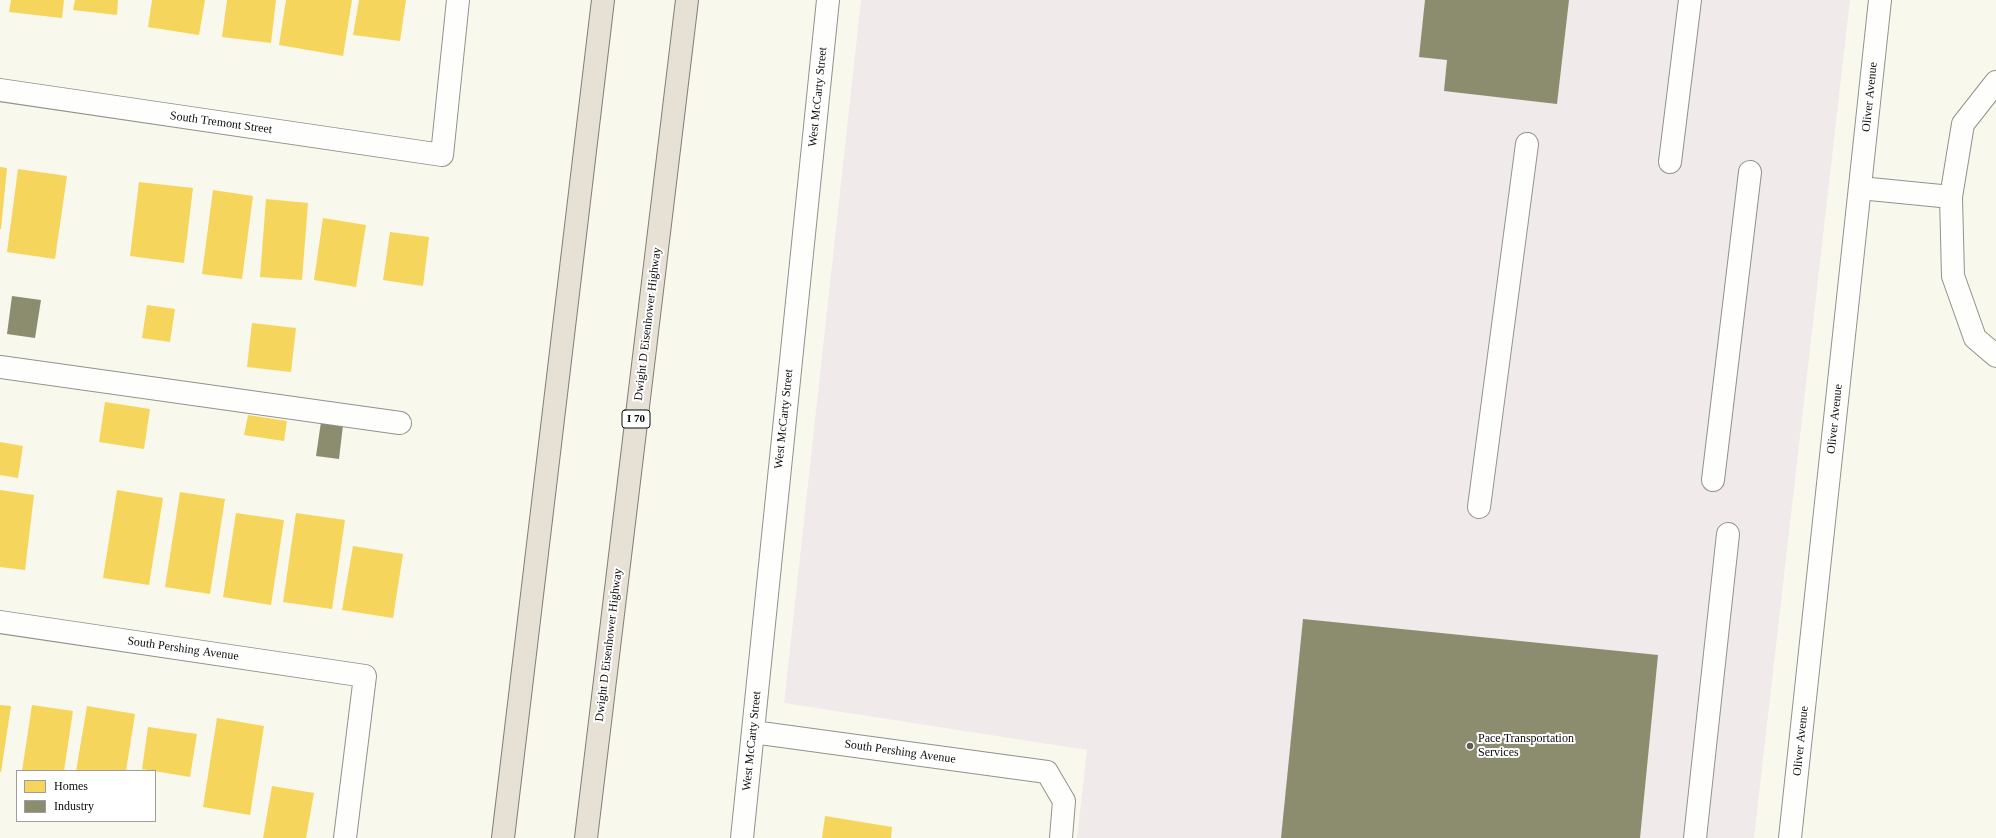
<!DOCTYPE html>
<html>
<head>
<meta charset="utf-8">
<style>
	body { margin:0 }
	#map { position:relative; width:1996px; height:838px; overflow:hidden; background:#f9f8ed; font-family:Georgia,serif }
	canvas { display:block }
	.legend { position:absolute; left:16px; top:770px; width:140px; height:52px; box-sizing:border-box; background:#fff; border:1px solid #9d9d9d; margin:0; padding:5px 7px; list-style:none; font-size:12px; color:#0a0a0a }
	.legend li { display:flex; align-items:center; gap:8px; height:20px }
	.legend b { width:20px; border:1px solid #9d9d9d }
</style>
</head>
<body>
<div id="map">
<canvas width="1996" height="838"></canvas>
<ul class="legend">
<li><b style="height:11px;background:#f6d55c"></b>Homes</li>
<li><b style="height:11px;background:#8c8c6e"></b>Industry</li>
</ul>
</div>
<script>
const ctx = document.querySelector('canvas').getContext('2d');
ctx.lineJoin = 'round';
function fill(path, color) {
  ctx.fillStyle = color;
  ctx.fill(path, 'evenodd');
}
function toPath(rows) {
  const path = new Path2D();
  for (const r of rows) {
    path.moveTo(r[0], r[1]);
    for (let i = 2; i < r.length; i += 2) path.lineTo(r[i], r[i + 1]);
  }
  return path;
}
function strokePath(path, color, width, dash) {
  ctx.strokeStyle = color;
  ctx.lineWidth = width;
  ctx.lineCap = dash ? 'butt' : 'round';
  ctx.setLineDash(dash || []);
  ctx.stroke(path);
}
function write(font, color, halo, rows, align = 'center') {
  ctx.font = font + ' Georgia,serif';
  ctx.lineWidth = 4;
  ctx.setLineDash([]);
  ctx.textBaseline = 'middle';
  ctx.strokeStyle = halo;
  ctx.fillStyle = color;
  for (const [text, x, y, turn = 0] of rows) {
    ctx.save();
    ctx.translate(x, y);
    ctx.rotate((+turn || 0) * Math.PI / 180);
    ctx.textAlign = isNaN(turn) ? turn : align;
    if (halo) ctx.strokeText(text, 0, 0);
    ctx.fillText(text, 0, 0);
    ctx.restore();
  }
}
fill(toPath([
	[861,0,1850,0,1754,838,1077,838,1087,750,784,703]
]), '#f0eaeb');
fill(toPath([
	[11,0,64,0,62,18,9,12],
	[75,0,118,0,117,15,73,10],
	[152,0,205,0,199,35,148,27],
	[227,0,276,0,271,43,222,37],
	[286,0,352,0,343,56,279,45],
	[359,0,406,0,400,41,353,35],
	[0,167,7,168,1,229,0,229],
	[18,169,67,176,55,259,7,252],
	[139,182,193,188,184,263,130,256],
	[213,190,253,196,242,279,202,274],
	[266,199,308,203,302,280,260,277],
	[323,218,366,225,356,287,314,280],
	[390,232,429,237,423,286,383,280],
	[147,305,175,309,170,342,142,338],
	[252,323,296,328,291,372,247,367],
	[105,402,150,409,144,449,99,442],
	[248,415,287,421,284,441,244,435],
	[0,442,23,446,18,478,0,475],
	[0,490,34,495,25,570,0,567],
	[117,490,163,498,149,585,103,578],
	[180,492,225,499,210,594,165,587],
	[236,513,284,520,271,605,223,597],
	[296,513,345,520,332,609,283,602],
	[353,546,403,554,393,618,342,610],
	[0,705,11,706,1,772,0,772],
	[32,705,73,711,64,771,22,771],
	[87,706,135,714,126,771,76,771],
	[217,718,264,726,250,815,203,807],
	[148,727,197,734,190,777,142,769],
	[272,786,314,793,306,838,263,838],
	[825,816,892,827,891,838,822,838]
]), '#f6d55c');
fill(toPath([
	[1425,0,1569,0,1557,104,1444,91,1447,60,1419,57],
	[12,296,41,300,35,338,7,334],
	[321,422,343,425,339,459,316,456],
	[1303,619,1658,655,1640,838,1281,838]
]), '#8c8c6e');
const minor = toPath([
	[1996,82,1963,124,1951,197,1953,276,1975,338,1996,356],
	[0,90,442,155,458,0],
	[1670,162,1690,0],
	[1860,188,1951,197],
	[0,367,400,423],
	[1713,480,1750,172],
	[1479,507,1527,144],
	[0,622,365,676,345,838],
	[753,732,1047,772,1064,801,1061,838],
	[742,838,828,0],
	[1695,838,1728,534],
	[1790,838,1880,0]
]);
const highway = toPath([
	[503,838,603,0],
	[586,838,687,0]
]);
strokePath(minor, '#92918c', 24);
strokePath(highway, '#7f7e7a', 24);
strokePath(minor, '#fefefc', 22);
strokePath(highway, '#e7e0d4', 22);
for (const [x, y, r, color] of [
	[1470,746,4,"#5e5d59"]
]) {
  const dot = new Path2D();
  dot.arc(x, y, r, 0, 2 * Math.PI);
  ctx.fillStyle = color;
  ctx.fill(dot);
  strokePath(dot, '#fff', 1.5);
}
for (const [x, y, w] of [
	[636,419,28]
]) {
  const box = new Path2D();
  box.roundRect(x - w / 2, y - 9, w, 18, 3);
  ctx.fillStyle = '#fff';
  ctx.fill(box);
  strokePath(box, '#0a0a0a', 1);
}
write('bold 11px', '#0a0a0a', null, [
	["I 70",636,419]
]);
write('12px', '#0a0a0a', '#fff', [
	["West McCarty Street",818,97,-84],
	["Oliver Avenue",1870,97,-84],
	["South Tremont Street",221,123,8],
	["Dwight D Eisenhower Highway",648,324,-83],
	["West McCarty Street",784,419,-84],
	["Oliver Avenue",1835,419,-84],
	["Dwight D Eisenhower Highway",609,645,-83],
	["South Pershing Avenue",183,649,8],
	["West McCarty Street",752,741,-84],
	["Oliver Avenue",1801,741,-84],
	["South Pershing Avenue",900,752,8]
]);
write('12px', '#0a0a0a', '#fff', [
	["Pace Transportation",1478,739],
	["Services",1478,753]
], 'left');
</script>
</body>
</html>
